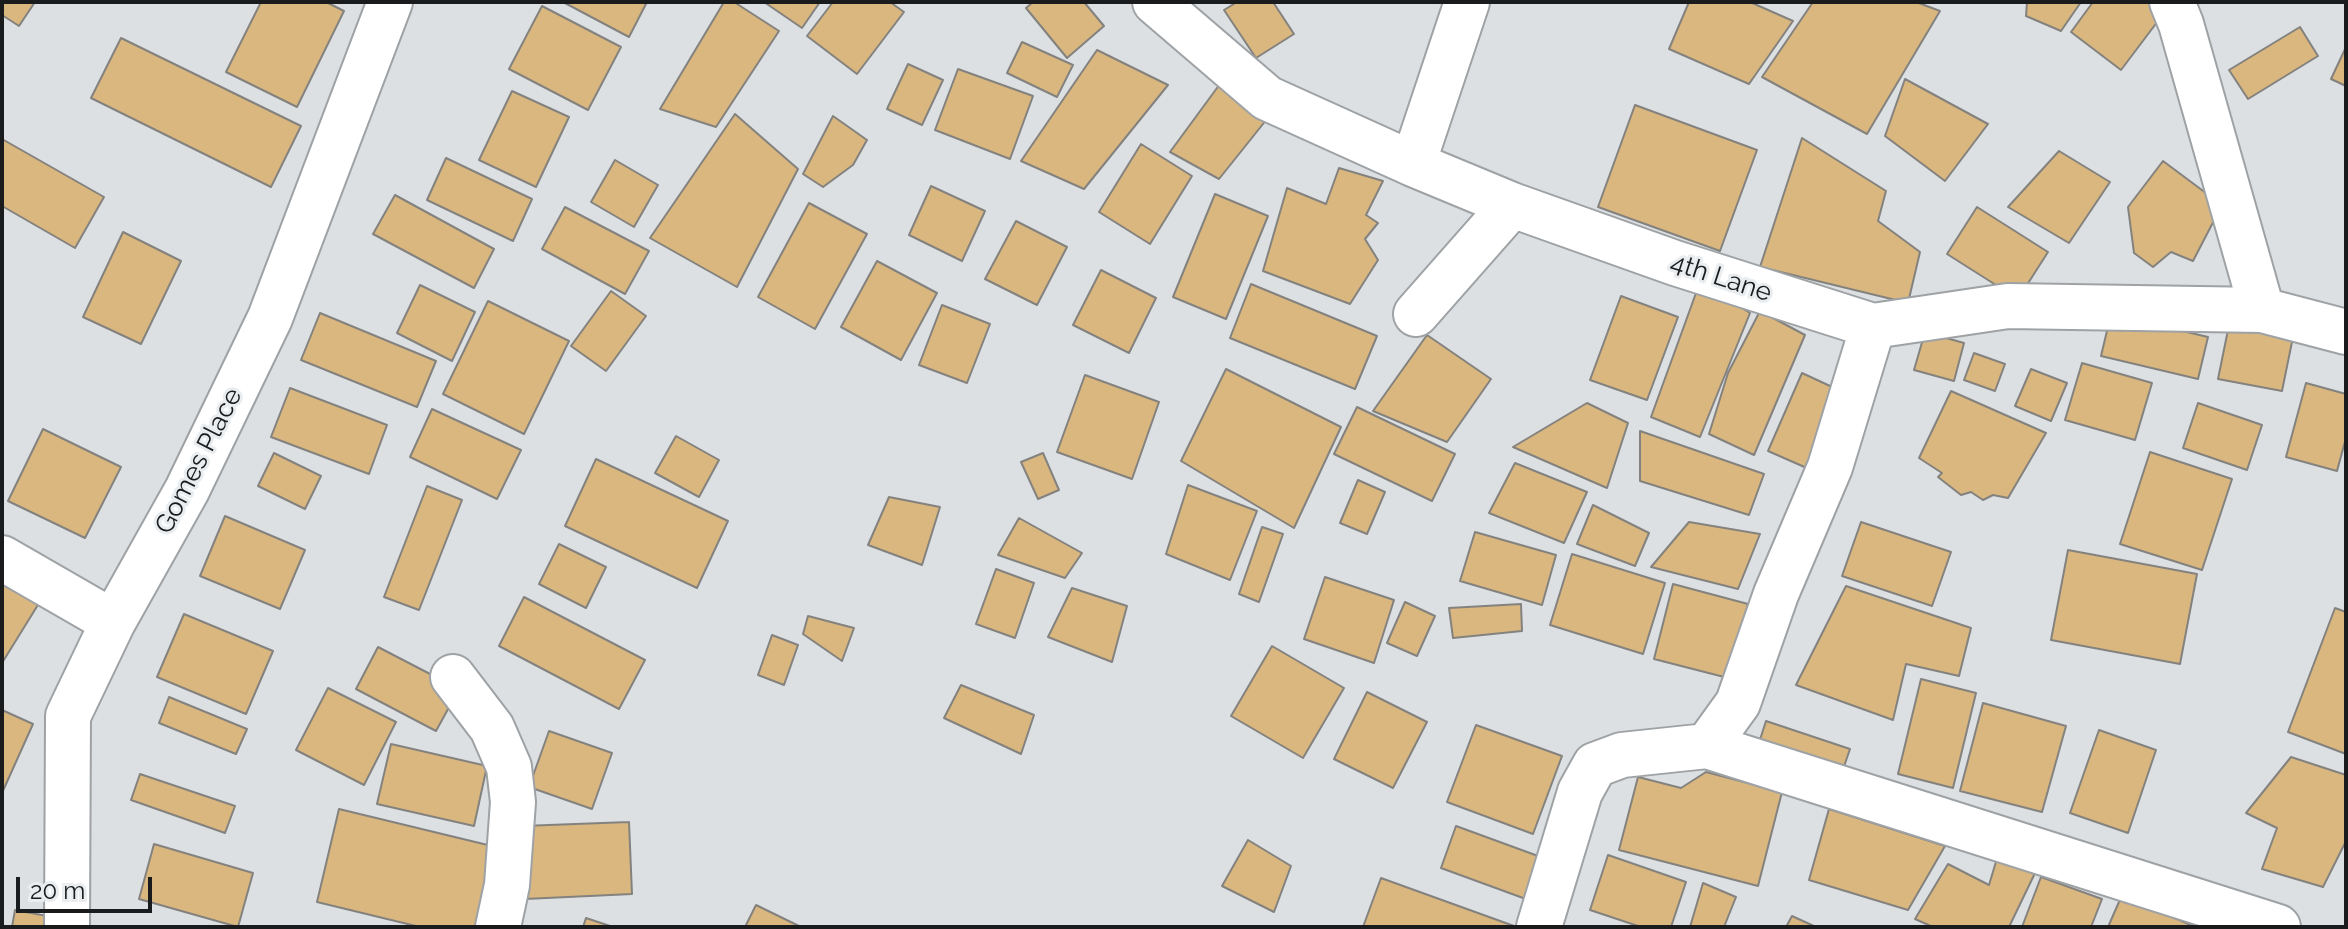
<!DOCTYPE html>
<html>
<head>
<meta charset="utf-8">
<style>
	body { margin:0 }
	#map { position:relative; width:2348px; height:929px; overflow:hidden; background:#dce0e3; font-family:Raleway,sans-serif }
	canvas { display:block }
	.frame { position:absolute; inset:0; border:4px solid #1a1b1c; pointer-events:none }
	.scale { position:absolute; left:16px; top:877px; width:136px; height:36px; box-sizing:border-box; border:4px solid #1a1b1c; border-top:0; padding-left:10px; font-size:24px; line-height:28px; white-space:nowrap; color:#1a1b1c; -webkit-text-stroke:6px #e9edf0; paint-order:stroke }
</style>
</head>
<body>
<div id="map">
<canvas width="2348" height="929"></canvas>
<div class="frame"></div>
<div class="scale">20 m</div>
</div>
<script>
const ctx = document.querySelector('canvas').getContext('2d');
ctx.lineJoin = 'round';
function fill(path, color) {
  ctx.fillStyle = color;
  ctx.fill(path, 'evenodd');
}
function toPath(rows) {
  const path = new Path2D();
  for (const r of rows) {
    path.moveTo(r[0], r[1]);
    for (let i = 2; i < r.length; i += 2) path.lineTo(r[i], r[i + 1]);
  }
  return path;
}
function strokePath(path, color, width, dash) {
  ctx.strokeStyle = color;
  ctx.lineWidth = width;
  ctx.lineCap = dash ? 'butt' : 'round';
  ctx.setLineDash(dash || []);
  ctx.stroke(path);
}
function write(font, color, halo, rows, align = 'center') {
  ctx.font = font + ' Raleway,sans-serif';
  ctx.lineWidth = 6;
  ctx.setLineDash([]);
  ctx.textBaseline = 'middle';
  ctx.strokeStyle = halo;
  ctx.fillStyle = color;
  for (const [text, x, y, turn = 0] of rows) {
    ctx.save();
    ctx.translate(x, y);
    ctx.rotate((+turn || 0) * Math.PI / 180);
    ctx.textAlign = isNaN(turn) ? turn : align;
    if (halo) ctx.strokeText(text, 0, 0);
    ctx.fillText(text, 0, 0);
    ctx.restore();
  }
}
const building = toPath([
	[2,2,35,2,19,26,2,15,2,2],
	[261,2,326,2,344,11,297,107,226,72,261,2],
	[563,2,647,2,629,37,563,2],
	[724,2,734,2,779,31,716,127,660,109,724,2],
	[764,2,820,2,802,28,764,2],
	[833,2,890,2,904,12,857,74,807,36,833,2],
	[1033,2,1084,2,1104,26,1067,58,1026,8,1033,2],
	[1237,2,1273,2,1294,34,1256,58,1224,10,1237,2],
	[1689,2,1750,2,1793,21,1749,84,1669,49,1689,2],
	[1813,2,1916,2,1940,11,1867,134,1762,77,1813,2],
	[2027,2,2081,2,2061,31,2026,16,2027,2],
	[2093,2,2166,2,2170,5,2121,70,2071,32,2093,2],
	[542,6,621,47,588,110,509,69,542,6],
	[2300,27,2318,56,2248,99,2229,70,2300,27],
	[121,38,301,126,271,187,91,98,121,38],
	[1022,42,1073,65,1057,97,1007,73,1022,42],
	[2346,47,2346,86,2331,79,2346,47],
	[1097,50,1168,85,1084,189,1021,161,1097,50],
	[908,64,943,80,922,125,887,109,908,64],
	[958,69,1033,96,1010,159,935,130,958,69],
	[1228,73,1271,114,1219,179,1170,152,1228,73],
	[1905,79,1988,124,1945,181,1885,136,1905,79],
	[512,91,569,117,536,187,479,160,512,91],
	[1635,105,1757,150,1720,251,1598,207,1635,105],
	[735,114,798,169,737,287,650,238,735,114],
	[833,116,867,140,853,165,823,187,803,174,833,116],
	[1802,138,1886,191,1878,221,1920,252,1908,303,1760,267,1802,138],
	[2,139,104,197,75,248,2,206,2,139],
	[1141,144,1192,176,1150,244,1099,212,1141,144],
	[2059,151,2110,182,2069,243,2008,207,2059,151],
	[446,158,532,199,513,241,427,200,446,158],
	[615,160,658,185,634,227,591,202,615,160],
	[2163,161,2222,205,2193,261,2171,252,2153,267,2134,253,2128,207,2163,161],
	[1339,168,1383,181,1366,215,1378,223,1365,239,1378,260,1350,304,1263,271,1287,188,1326,204,1339,168],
	[931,186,985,211,962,261,909,235,931,186],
	[1215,194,1268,216,1226,319,1173,297,1215,194],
	[395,195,494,249,474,288,373,234,395,195],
	[809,203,867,234,815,329,758,297,809,203],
	[565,207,649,251,625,294,542,249,565,207],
	[1977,207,2048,252,2018,299,1947,254,1977,207],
	[1016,221,1067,247,1037,305,985,279,1016,221],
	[123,232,181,261,141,344,83,317,123,232],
	[877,261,937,293,901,360,841,327,877,261],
	[1101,270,1156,298,1129,353,1073,325,1101,270],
	[1700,282,1750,313,1700,437,1651,417,1700,282],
	[1251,284,1377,336,1355,389,1230,338,1251,284],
	[420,285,475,312,452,361,397,333,420,285],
	[611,291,646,316,606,371,571,346,611,291],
	[1621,296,1678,317,1647,400,1590,380,1621,296],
	[488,301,569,341,524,434,443,394,488,301],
	[942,305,990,324,967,383,919,365,942,305],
	[1760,311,1805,335,1754,455,1709,434,1728,373,1760,311],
	[320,313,436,361,417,407,301,360,320,313],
	[2111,314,2208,337,2198,379,2101,356,2111,314],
	[2229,325,2293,337,2282,391,2218,379,2229,325],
	[1925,332,1964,343,1954,381,1914,370,1925,332],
	[1427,335,1491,379,1447,442,1373,411,1427,335],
	[1974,353,2005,364,1995,391,1964,380,1974,353],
	[2082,363,2152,383,2135,440,2065,420,2082,363],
	[1226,369,1341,427,1294,528,1181,461,1226,369],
	[2031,369,2067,383,2051,421,2015,406,2031,369],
	[1802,373,1843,392,1809,469,1768,451,1802,373],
	[1085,375,1159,402,1132,479,1057,452,1085,375],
	[2306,383,2346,394,2346,438,2337,471,2286,457,2306,383],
	[290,388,387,425,369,474,271,437,290,388],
	[1951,391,2046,433,2008,498,1993,495,1983,500,1971,492,1961,495,1938,477,1942,473,1919,458,1951,391],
	[1587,403,1628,423,1607,488,1513,447,1587,403],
	[2198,403,2262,425,2247,470,2183,448,2198,403],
	[1357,407,1455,454,1432,501,1334,454,1357,407],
	[432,409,521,450,497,499,410,457,432,409],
	[43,429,121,467,85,538,8,501,43,429],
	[1640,431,1764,474,1749,515,1640,481,1640,431],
	[676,436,719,460,699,497,655,473,676,436],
	[2150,452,2232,479,2202,570,2120,544,2150,452],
	[274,453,321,476,305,509,258,486,274,453],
	[1043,453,1059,490,1038,499,1021,462,1043,453],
	[596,459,728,521,697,588,565,526,596,459],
	[1515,463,1587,492,1564,543,1489,513,1515,463],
	[1358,480,1385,492,1367,534,1340,523,1358,480],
	[1188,485,1257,511,1230,580,1166,554,1188,485],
	[427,486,462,500,419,610,384,597,427,486],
	[889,497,940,507,922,565,868,545,889,497],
	[1593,505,1649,533,1635,566,1577,544,1593,505],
	[225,516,305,550,280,609,200,576,225,516],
	[1019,518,1082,553,1065,578,998,555,1019,518],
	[1689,522,1760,534,1738,589,1651,567,1689,522],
	[1861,522,1951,552,1932,606,1842,576,1861,522],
	[1262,527,1283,534,1259,602,1239,594,1262,527],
	[1475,532,1556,555,1542,605,1460,581,1475,532],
	[559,544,606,567,586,608,539,584,559,544],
	[2068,550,2197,574,2180,664,2051,640,2068,550],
	[1572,554,1665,583,1643,654,1550,625,1572,554],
	[996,569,1034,583,1015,638,976,624,996,569],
	[2,576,41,600,2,663,2,576],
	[1325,577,1394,600,1374,663,1304,639,1325,577],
	[1673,584,1748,604,1728,678,1654,659,1673,584],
	[1846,586,1971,628,1959,676,1906,664,1893,720,1796,685,1846,586],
	[1072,588,1127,606,1112,662,1048,637,1072,588],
	[524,597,645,660,619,709,499,646,524,597],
	[1405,602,1435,616,1417,656,1387,643,1405,602],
	[1521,604,1522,631,1453,638,1449,608,1521,604],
	[2335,608,2346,612,2346,754,2288,732,2335,608],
	[184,614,273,651,246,714,157,677,184,614],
	[808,616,854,628,842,661,803,634,808,616],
	[772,635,798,645,784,685,758,675,772,635],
	[1272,646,1344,688,1303,758,1231,716,1272,646],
	[378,647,459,689,436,731,356,689,378,647],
	[1921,679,1976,693,1953,788,1898,774,1921,679],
	[961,685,1034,715,1021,754,944,718,961,685],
	[328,688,396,722,364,785,296,750,328,688],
	[1367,692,1427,722,1393,788,1334,759,1367,692],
	[169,697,247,729,236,754,159,723,169,697],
	[1983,703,2066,726,2042,812,1960,791,1983,703],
	[2,710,33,724,2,793,2,710],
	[1766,721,1850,749,1839,781,1756,752,1766,721],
	[1476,725,1562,756,1533,834,1447,802,1476,725],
	[2099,730,2156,750,2128,833,2070,813,2099,730],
	[549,731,612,753,592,809,529,787,549,731],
	[391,744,487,766,474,826,377,804,391,744],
	[2291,757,2346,775,2346,841,2323,887,2262,869,2277,828,2246,813,2291,757],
	[1706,772,1782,792,1758,886,1619,850,1638,777,1681,788,1706,772],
	[140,774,235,806,225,833,131,800,140,774],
	[339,809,496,847,477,927,420,927,317,902,339,809],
	[1829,809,1945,846,1908,910,1809,880,1829,809],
	[629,822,632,894,525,899,522,826,629,822],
	[1456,826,1549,860,1534,902,1441,868,1456,826],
	[1248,840,1291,866,1274,912,1222,886,1248,840],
	[154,844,253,873,238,927,139,899,154,844],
	[1608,855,1686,882,1671,927,1641,927,1590,910,1608,855],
	[1998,855,2036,871,2009,927,1933,927,1915,919,1948,864,1989,885,1998,855],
	[2041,877,2102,899,2091,927,2022,927,2041,877],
	[1381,878,1514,926,1363,927,1381,878],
	[1703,883,1736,897,1724,927,1690,927,1703,883],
	[2122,895,2193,926,2193,927,2108,927,2122,895],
	[756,905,801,927,745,927,756,905],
	[15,910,47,916,45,927,12,927,15,910],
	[1792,916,1816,927,1786,927,1792,916],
	[586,918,613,927,583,927,586,918]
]);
fill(building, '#dab77f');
strokePath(building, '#84827e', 2);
const minor = toPath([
	[1155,2,1267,98,1413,164,1512,205,1675,263,1873,326,2008,306,2262,310,2346,332],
	[2172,2,2181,24,2262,310],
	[1413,164,1467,2],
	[1416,314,1512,205],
	[2,558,113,622],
	[453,677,492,728,509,767,513,802,507,885,498,927],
	[1707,746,2278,927],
	[67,927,68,716,113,622,187,490,270,318,390,2],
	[1539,927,1580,792,1595,765,1622,755,1707,746,1738,703,1776,594,1830,467,1873,326]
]);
strokePath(minor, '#9ea2a5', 48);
strokePath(minor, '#fff', 44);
write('26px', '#1a1b1c', '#e9edf0', [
	["4th Lane",1721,278,18],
	["Gomes Place",199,461,-63]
]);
</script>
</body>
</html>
